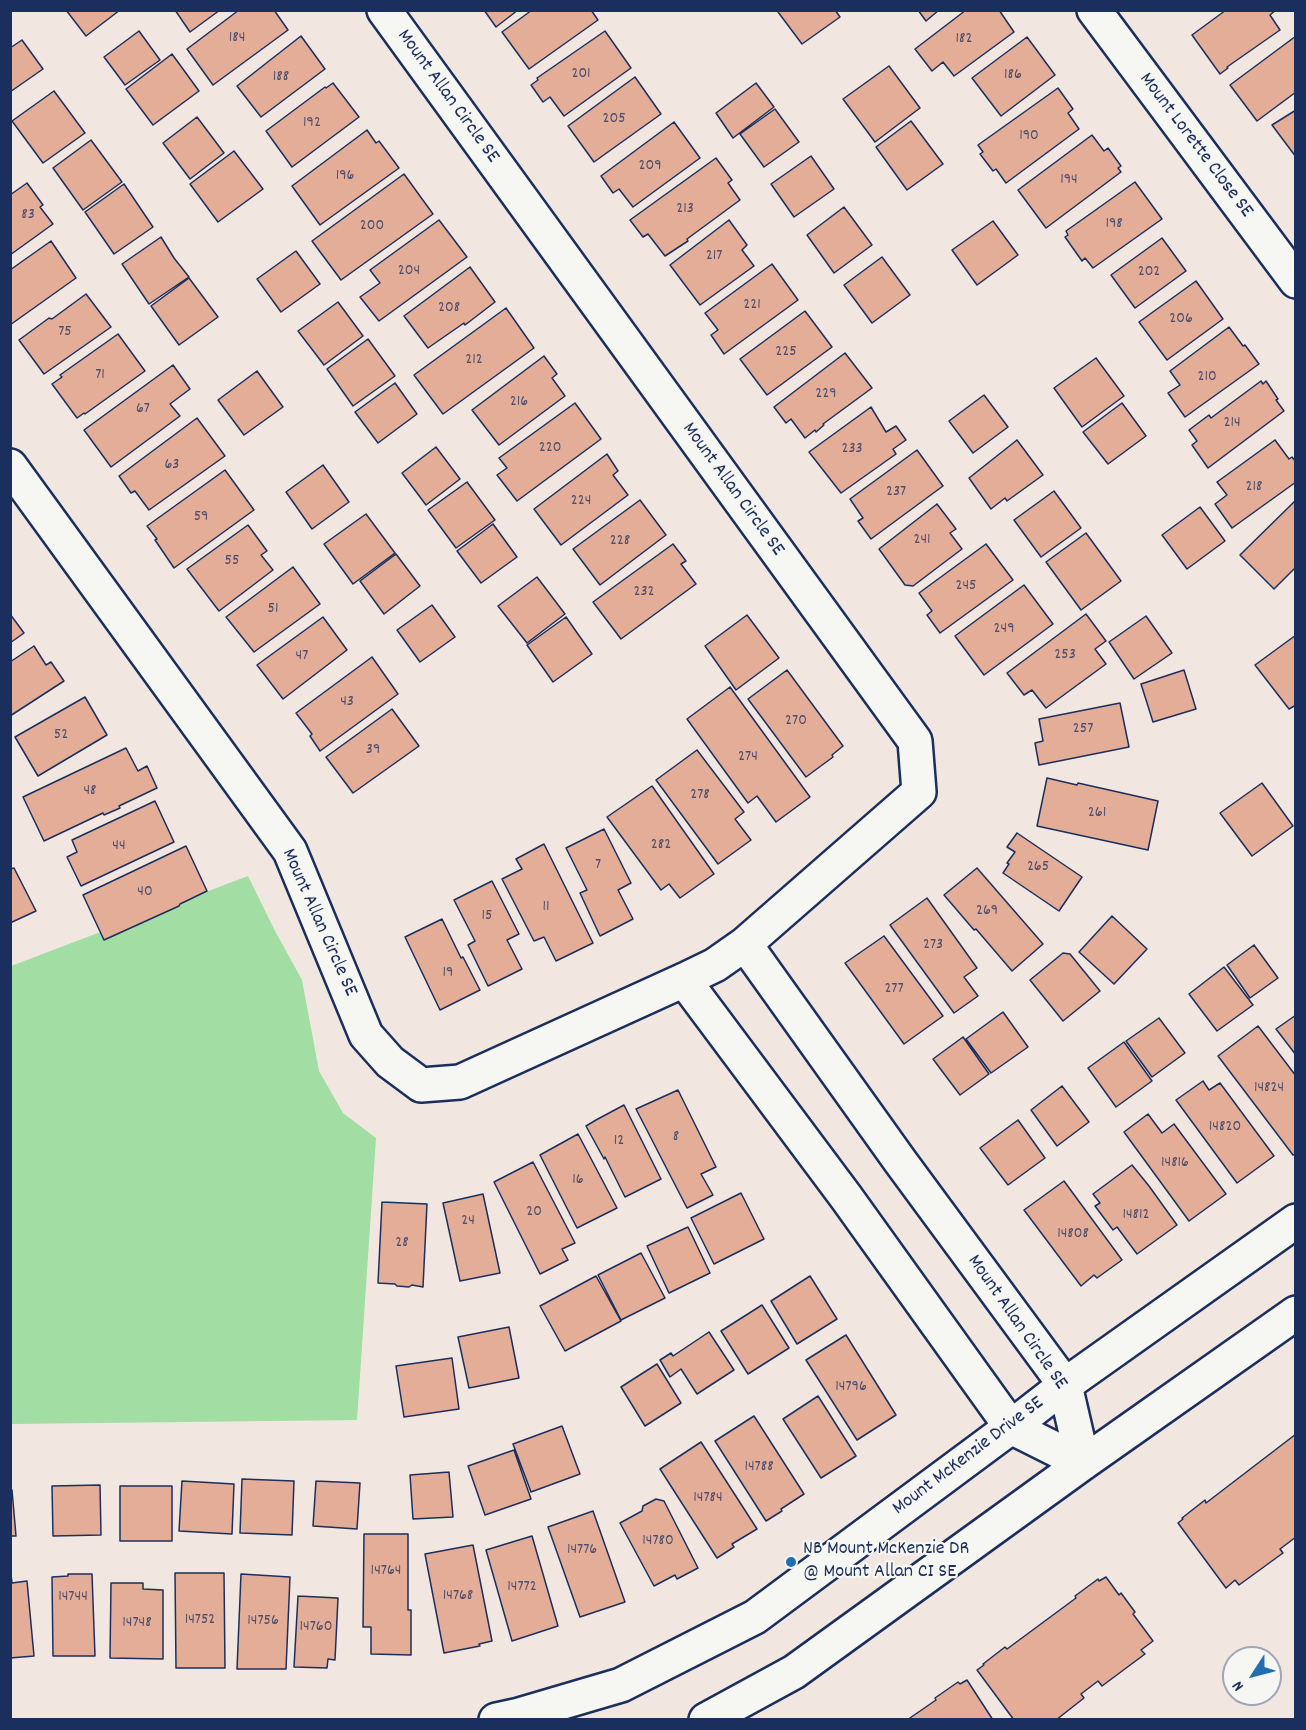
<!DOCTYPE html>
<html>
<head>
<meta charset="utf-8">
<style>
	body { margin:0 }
	#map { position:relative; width:1306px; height:1730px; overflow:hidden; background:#f2e7e0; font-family:Dekko,sans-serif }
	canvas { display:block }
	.frame { position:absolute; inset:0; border:12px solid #1b2f5e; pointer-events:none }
	.north { position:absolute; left:1222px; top:1646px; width:60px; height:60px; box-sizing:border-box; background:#f6f6f2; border:2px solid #9ea6b7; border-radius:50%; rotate:234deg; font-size:16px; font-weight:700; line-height:24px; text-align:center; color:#1b2f5e }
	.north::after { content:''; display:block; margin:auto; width:21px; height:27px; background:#1f6fb2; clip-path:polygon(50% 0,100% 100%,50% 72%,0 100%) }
</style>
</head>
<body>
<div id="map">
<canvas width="1306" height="1730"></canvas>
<div class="frame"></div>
<div class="north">N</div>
</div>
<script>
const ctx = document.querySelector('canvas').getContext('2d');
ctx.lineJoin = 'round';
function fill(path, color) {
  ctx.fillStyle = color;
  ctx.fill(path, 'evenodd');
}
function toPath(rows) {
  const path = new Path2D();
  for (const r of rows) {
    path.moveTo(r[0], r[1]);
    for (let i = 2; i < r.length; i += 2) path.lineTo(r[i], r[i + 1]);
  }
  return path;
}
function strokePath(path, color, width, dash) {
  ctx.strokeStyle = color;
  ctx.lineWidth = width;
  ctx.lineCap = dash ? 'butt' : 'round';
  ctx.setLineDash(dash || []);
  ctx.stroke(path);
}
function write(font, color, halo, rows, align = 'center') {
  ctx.font = font + ' Dekko,sans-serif';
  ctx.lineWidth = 4.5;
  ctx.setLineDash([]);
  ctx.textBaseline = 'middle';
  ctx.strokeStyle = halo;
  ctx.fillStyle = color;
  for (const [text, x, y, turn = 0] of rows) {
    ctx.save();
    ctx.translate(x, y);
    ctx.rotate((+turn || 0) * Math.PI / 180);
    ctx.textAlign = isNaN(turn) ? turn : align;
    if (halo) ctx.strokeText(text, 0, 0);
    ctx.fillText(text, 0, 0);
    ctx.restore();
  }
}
fill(toPath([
	[248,876,274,929,302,980,319,1071,343,1113,376,1138,357,1420,11,1424,11,966]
]), '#a2dda3');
const building = toPath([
	[66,10,120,10,86,36,66,10],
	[175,10,220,10,190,32,175,10],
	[239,10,274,10,288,30,213,85,187,49,239,10],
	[484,10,518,10,496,27,484,10],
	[532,10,591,10,598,20,529,69,502,32,532,10],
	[780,10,835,10,840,17,802,44,778,12,780,10],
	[918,10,939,10,926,21,918,10],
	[966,10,999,10,1014,32,954,76,943,62,932,71,915,49,966,10],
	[1226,10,1276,10,1270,15,1280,30,1227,67,1228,68,1220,74,1192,35,1226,10],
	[139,31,160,60,125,85,104,57,139,31],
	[605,31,631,68,564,116,550,97,543,102,531,85,538,80,537,78,605,31],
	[301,36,325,69,261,117,237,86,301,36],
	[1296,36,1296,92,1257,121,1230,85,1296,36],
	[1027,37,1055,75,1001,116,972,78,1027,37],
	[22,40,43,69,10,92,10,48,22,40],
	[172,54,199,91,153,125,126,89,172,54],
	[889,66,920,108,875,142,843,99,889,66],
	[635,77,661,114,594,162,568,126,635,77],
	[333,83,359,117,292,167,266,131,325,87,326,88,333,83],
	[756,83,774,107,733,138,716,113,756,83],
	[1058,88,1073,109,1068,113,1079,129,1006,183,996,169,993,171,980,154,983,152,978,145,1058,88],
	[54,91,85,133,43,163,12,121,54,91],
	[775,109,799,142,764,167,740,134,775,109],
	[1296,110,1296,157,1272,125,1296,110],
	[197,117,224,153,190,179,163,143,197,117],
	[911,121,943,164,907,190,876,147,911,121],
	[674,122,700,158,633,207,619,189,613,193,601,176,674,122],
	[367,130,376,143,379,141,399,168,320,225,292,186,367,130],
	[1092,135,1104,151,1108,148,1121,166,1118,168,1121,172,1046,228,1018,190,1092,135],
	[91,140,122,182,83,210,53,168,91,140],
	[234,151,263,189,218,222,190,184,234,151],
	[811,156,834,189,794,217,771,184,811,156],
	[716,158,732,180,728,183,740,200,687,239,688,241,665,256,648,234,643,237,630,220,716,158],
	[404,174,433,214,341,280,312,241,404,174],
	[1135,182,1162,219,1093,268,1085,258,1082,261,1065,237,1068,235,1066,231,1135,182],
	[27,183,43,205,40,207,53,224,10,255,10,195,27,183],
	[124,184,153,227,114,254,85,212,124,184],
	[844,207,872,245,834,273,807,235,844,207],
	[439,220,467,257,379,321,360,297,380,283,370,270,439,220],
	[729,220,747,245,742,250,754,266,700,305,670,265,729,220],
	[993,221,1018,255,977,285,952,250,993,221],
	[161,237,174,258,189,277,149,304,122,264,161,237],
	[1162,238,1186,271,1135,308,1111,275,1162,238],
	[51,241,76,278,10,325,10,270,51,241],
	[296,251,320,284,281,312,257,279,296,251],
	[882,257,910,295,872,323,844,285,882,257],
	[772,264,798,300,724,354,711,335,718,330,705,313,772,264],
	[470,267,495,302,465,325,464,323,428,348,404,316,470,267],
	[189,278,218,317,179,345,151,306,189,278],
	[1196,281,1223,319,1167,360,1139,322,1196,281],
	[86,294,111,327,44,374,19,340,49,318,52,319,86,294],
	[338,302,363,336,324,365,298,331,338,302],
	[506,308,534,348,443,414,414,375,506,308],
	[805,311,832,347,767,395,740,359,805,311],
	[1229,327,1243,346,1245,345,1259,364,1185,417,1168,393,1180,385,1170,371,1229,327],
	[118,334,145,371,85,414,84,413,77,418,52,384,62,377,60,375,118,334],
	[368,339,395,376,353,406,327,369,368,339],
	[845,353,872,388,823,424,824,425,816,432,815,430,805,438,791,419,786,423,774,407,845,353],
	[544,356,557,374,552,378,565,396,499,445,472,410,544,356],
	[1096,358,1124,396,1082,427,1054,388,1096,358],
	[173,365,190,389,170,404,180,416,111,467,84,430,173,365],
	[257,371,283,407,244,435,218,400,257,371],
	[1261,381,1263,384,1266,381,1278,399,1276,400,1284,411,1208,468,1192,445,1197,441,1189,430,1209,415,1211,418,1261,381],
	[395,383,417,414,378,443,355,412,395,383],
	[984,395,1008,427,973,453,949,421,984,395],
	[575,403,601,439,517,501,497,475,507,468,499,458,575,403],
	[1122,403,1146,436,1108,464,1083,432,1122,403],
	[871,407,886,432,896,426,906,440,893,449,896,454,841,493,809,452,871,407],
	[197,418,225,456,149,510,135,491,131,493,119,476,197,418],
	[1017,440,1043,475,1007,501,1005,498,991,509,969,478,1017,440],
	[1275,440,1289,459,1292,457,1296,462,1296,482,1232,528,1215,504,1227,495,1217,482,1275,440],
	[436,447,460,479,426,505,402,473,436,447],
	[917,450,943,486,871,539,858,521,863,518,850,499,917,450],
	[607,454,618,471,613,475,628,495,561,545,534,509,607,454],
	[323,465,349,502,312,529,286,492,323,465],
	[225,470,254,510,174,568,155,540,157,539,147,526,225,470],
	[467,482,495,520,456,548,428,510,467,482],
	[1054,491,1081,528,1041,557,1014,520,1054,491],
	[640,500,666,535,600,585,573,549,640,500],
	[1296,500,1296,567,1274,589,1240,555,1296,500],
	[937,504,956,529,950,533,962,549,913,586,905,585,879,549,937,504],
	[1200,507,1225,541,1187,569,1162,535,1200,507],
	[366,514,395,553,353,584,324,544,366,514],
	[493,524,517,557,481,583,457,551,493,524],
	[248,525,267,551,261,555,273,570,219,611,187,569,248,525],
	[1086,533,1121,581,1081,610,1046,562,1086,533],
	[673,544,686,561,681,564,696,584,621,639,593,602,673,544],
	[986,544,1013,580,940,633,927,615,932,611,919,593,986,544],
	[396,554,420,586,384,614,360,581,396,554],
	[293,567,320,604,254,652,226,617,293,567],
	[537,577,565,614,527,643,498,606,537,577],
	[1024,585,1053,624,984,675,955,636,1024,585],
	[432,605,455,637,420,662,397,630,432,605],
	[10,614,24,633,10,643,10,614],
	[1086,614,1106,641,1095,649,1106,664,1046,708,1032,690,1024,695,1007,673,1086,614],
	[747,615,779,658,736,690,705,646,747,615],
	[1146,616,1172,653,1134,679,1109,642,1146,616],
	[323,617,347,650,283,699,257,665,323,617],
	[566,617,592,654,553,682,527,645,566,617],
	[1296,635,1296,705,1289,709,1255,665,1296,635],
	[34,646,46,665,51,662,64,681,10,716,10,662,34,646],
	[372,657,398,694,320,751,310,736,312,734,296,713,372,657],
	[787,670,843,746,832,755,833,757,806,777,748,699,787,670],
	[1184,670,1196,709,1153,722,1141,684,1184,670],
	[730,687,810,797,776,822,757,796,748,803,687,719,730,687],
	[85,697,107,735,38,776,15,737,85,697],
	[1120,703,1129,747,1039,765,1035,743,1043,741,1039,719,1120,703],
	[392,709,419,746,353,793,326,757,392,709],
	[126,748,138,771,147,766,157,788,119,806,120,808,104,815,103,813,44,841,23,797,126,748],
	[697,750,744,812,735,819,751,840,718,864,656,780,697,750],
	[1047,778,1077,785,1078,783,1158,801,1148,850,1037,826,1047,778],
	[1262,783,1293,826,1252,856,1220,813,1262,783],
	[652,786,714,874,680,898,669,884,661,890,607,817,652,786],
	[155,801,174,842,81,886,67,857,77,852,72,840,155,801],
	[604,829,631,883,618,890,633,919,600,936,580,893,587,890,566,848,604,829],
	[1017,833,1082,877,1059,911,1003,873,1009,864,1007,863,1015,852,1007,847,1017,833],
	[544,844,593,943,556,961,544,937,534,941,502,879,522,869,516,859,544,844],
	[186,846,207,891,180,904,179,906,104,940,83,895,186,846],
	[14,868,36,911,10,923,10,869,14,868],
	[977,868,1043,944,1012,971,976,929,974,930,944,895,977,868],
	[492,881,519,934,507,940,522,969,488,986,468,945,475,941,454,900,492,881],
	[927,898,977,968,964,977,978,996,954,1013,890,925,927,898],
	[1112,916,1147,949,1114,984,1079,952,1112,916],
	[442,919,461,958,463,957,480,990,440,1010,405,937,442,919],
	[884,936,943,1016,904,1044,845,963,884,936],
	[1254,945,1278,978,1250,998,1227,965,1254,945],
	[1063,953,1070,954,1100,991,1063,1021,1030,980,1063,953],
	[1224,967,1253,1005,1217,1031,1189,994,1224,967],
	[1003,1012,1028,1047,991,1073,966,1039,1003,1012],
	[1296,1015,1296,1055,1276,1029,1296,1015],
	[1159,1018,1185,1053,1152,1077,1126,1041,1159,1018],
	[1258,1026,1296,1076,1296,1154,1293,1155,1218,1056,1258,1026],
	[963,1037,989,1074,960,1095,933,1059,963,1037],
	[1124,1042,1152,1081,1116,1107,1088,1068,1124,1042],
	[1203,1081,1209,1090,1220,1083,1274,1156,1237,1183,1176,1100,1203,1081],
	[1062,1086,1089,1122,1057,1146,1031,1110,1062,1086],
	[678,1090,716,1167,701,1174,713,1195,687,1208,636,1109,678,1090],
	[624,1105,661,1179,625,1197,605,1157,604,1159,586,1126,596,1120,624,1105],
	[1148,1114,1162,1133,1174,1124,1226,1194,1189,1221,1124,1132,1148,1114],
	[1018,1120,1045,1158,1008,1185,980,1148,1018,1120],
	[578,1134,617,1208,577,1228,540,1155,578,1134],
	[533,1162,575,1243,562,1249,568,1260,540,1274,494,1182,533,1162],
	[1132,1165,1149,1186,1177,1225,1137,1254,1117,1227,1113,1230,1095,1206,1100,1203,1093,1194,1132,1165],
	[1064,1181,1122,1260,1097,1278,1094,1275,1081,1286,1024,1210,1064,1181],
	[741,1193,764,1239,714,1264,691,1218,741,1193],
	[483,1194,500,1273,460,1281,443,1203,483,1194],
	[382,1202,427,1204,423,1287,412,1285,409,1287,397,1286,395,1284,378,1283,382,1202],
	[688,1227,710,1273,669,1293,647,1246,688,1227],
	[641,1253,665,1298,621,1320,598,1275,641,1253],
	[596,1276,621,1321,565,1351,540,1306,596,1276],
	[810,1276,837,1319,797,1344,771,1301,810,1276],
	[762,1305,789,1348,748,1374,721,1331,762,1305],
	[509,1327,519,1378,469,1388,458,1337,509,1327],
	[709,1332,734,1370,697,1394,681,1369,670,1377,660,1360,671,1353,673,1356,709,1332],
	[846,1335,896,1415,857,1440,806,1360,846,1335],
	[452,1358,459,1409,404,1417,396,1366,452,1358],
	[657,1364,681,1403,645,1426,621,1387,657,1364],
	[818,1396,856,1456,821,1478,783,1419,818,1396],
	[754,1416,804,1494,781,1509,782,1511,766,1521,715,1441,754,1416],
	[562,1426,580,1474,531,1492,513,1444,562,1426],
	[1296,1434,1296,1537,1280,1549,1283,1553,1239,1585,1235,1580,1226,1588,1178,1523,1183,1519,1182,1518,1205,1500,1206,1503,1296,1434],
	[701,1442,757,1529,732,1544,734,1547,717,1558,660,1469,701,1442],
	[514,1450,531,1499,485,1515,468,1466,514,1450],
	[449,1472,453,1517,413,1519,410,1475,449,1472],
	[242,1479,294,1481,292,1535,240,1533,242,1479],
	[182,1481,234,1484,232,1534,179,1531,182,1481],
	[316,1481,360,1483,357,1529,313,1526,316,1481],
	[100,1485,101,1535,53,1536,52,1486,100,1485],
	[120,1486,172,1486,172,1541,120,1541,120,1486],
	[10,1490,12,1490,16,1536,10,1536,10,1490],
	[656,1499,664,1501,698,1568,677,1579,675,1575,654,1586,620,1523,642,1511,643,1506,656,1499],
	[593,1511,625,1602,580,1617,548,1527,593,1511],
	[364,1534,408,1534,408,1610,411,1610,411,1655,371,1654,371,1627,363,1627,364,1534],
	[532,1536,558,1626,512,1641,486,1550,532,1536],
	[473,1545,492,1641,479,1644,480,1646,444,1653,425,1554,473,1545],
	[10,1566,12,1583,27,1581,34,1656,10,1658,10,1566],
	[175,1573,224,1573,225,1668,176,1668,175,1573],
	[68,1574,92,1574,95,1656,53,1656,52,1577,68,1576,68,1574],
	[241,1574,290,1577,286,1669,237,1669,241,1574],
	[1106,1577,1119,1595,1121,1593,1135,1612,1133,1614,1153,1641,1141,1650,1145,1654,1102,1686,1098,1681,1081,1694,1084,1698,1056,1720,1014,1720,977,1670,984,1665,983,1664,1005,1647,1007,1649,1076,1598,1075,1596,1098,1579,1099,1581,1106,1577],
	[111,1583,143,1583,143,1589,163,1590,163,1659,110,1658,111,1583],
	[298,1596,338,1598,335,1660,328,1659,327,1668,294,1667,298,1596],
	[967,1680,993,1720,907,1720,936,1700,935,1698,958,1682,960,1684,967,1680]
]);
fill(building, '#e3ad98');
strokePath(building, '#1b2f5e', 1.5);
const minor = toPath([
	[1094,10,1296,281],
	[10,466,290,851,366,1035,390,1062,421,1085,460,1082,684,980,715,965,745,944,919,792,915,741,384,10],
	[745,944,900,1161,1065,1385,1083,1463],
	[684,980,846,1197,1011,1427,1083,1463],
	[496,1720,519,1715,621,1685,755,1617,1011,1427,1065,1385,1296,1221],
	[706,1720,794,1672,1083,1463,1296,1313]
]);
strokePath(minor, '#1b2f5e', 38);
strokePath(minor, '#f6f6f2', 33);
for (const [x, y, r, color] of [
	[791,1562,6,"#1f6fb2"]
]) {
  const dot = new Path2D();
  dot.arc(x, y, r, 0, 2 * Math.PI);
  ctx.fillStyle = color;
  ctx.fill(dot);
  strokePath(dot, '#f6f6f2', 2);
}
write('16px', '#4d4e6c', null, [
	["184",237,39],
	["182",964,40],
	["201",581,75],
	["186",1013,76],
	["188",281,78],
	["205",614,120],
	["192",312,124],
	["190",1029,137],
	["209",650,167],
	["196",345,177],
	["194",1069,181],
	["213",685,210],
	["83",28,216],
	["198",1114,225],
	["200",372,227],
	["217",714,257],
	["204",409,272],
	["202",1149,273],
	["221",752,306],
	["208",449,309],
	["206",1181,320],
	["75",65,333],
	["225",786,353],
	["212",474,361],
	["71",100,376],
	["210",1207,378],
	["229",826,395],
	["216",519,403],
	["67",143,410],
	["214",1232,424],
	["220",550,449],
	["233",852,450],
	["63",172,466],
	["218",1254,488],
	["237",896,493],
	["224",581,502],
	["59",201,518],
	["241",922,541],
	["228",620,542],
	["55",232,562],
	["245",966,587],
	["232",644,593],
	["51",273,610],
	["249",1004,630],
	["253",1065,656],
	["47",302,657],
	["43",347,703],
	["270",796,722],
	["257",1083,730],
	["52",61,736],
	["39",373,751],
	["274",748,758],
	["48",90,792],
	["278",700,796],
	["261",1097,814],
	["282",661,846],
	["44",119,847],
	["7",598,866],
	["265",1038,868],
	["40",145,893],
	["11",546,908],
	["269",987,912],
	["15",487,917],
	["273",933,946],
	["19",448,974],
	["277",894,990],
	["14824",1269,1089],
	["14820",1225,1128],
	["8",676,1138],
	["12",619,1142],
	["14816",1175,1164],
	["16",578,1181],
	["20",534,1213],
	["14812",1136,1216],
	["24",468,1222],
	["14808",1073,1235],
	["28",402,1244],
	["14796",851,1388],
	["14788",759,1468],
	["14784",708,1499],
	["14780",658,1542],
	["14776",582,1551],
	["14764",386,1572],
	["14772",522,1588],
	["14768",458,1597],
	["14744",73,1598],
	["14752",200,1621],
	["14756",263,1622],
	["14748",137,1624],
	["14760",316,1628]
]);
write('20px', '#1b2f5e', '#f6f6f2', [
	["Mount Allan Circle SE",447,97,54],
	["Mount Lorette Close SE",1195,146,53],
	["Mount Allan Circle SE",732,490,54],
	["Mount Allan Circle SE",318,923,66],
	["Mount Allan Circle SE",1016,1323,55],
	["Mount McKenzie Drive SE",969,1457,-37]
]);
write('20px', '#1b2f5e', '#f6f6f2', [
	["NB Mount McKenzie DR",803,1550],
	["@ Mount Allan CI SE",803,1573]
], 'left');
</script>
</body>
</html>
